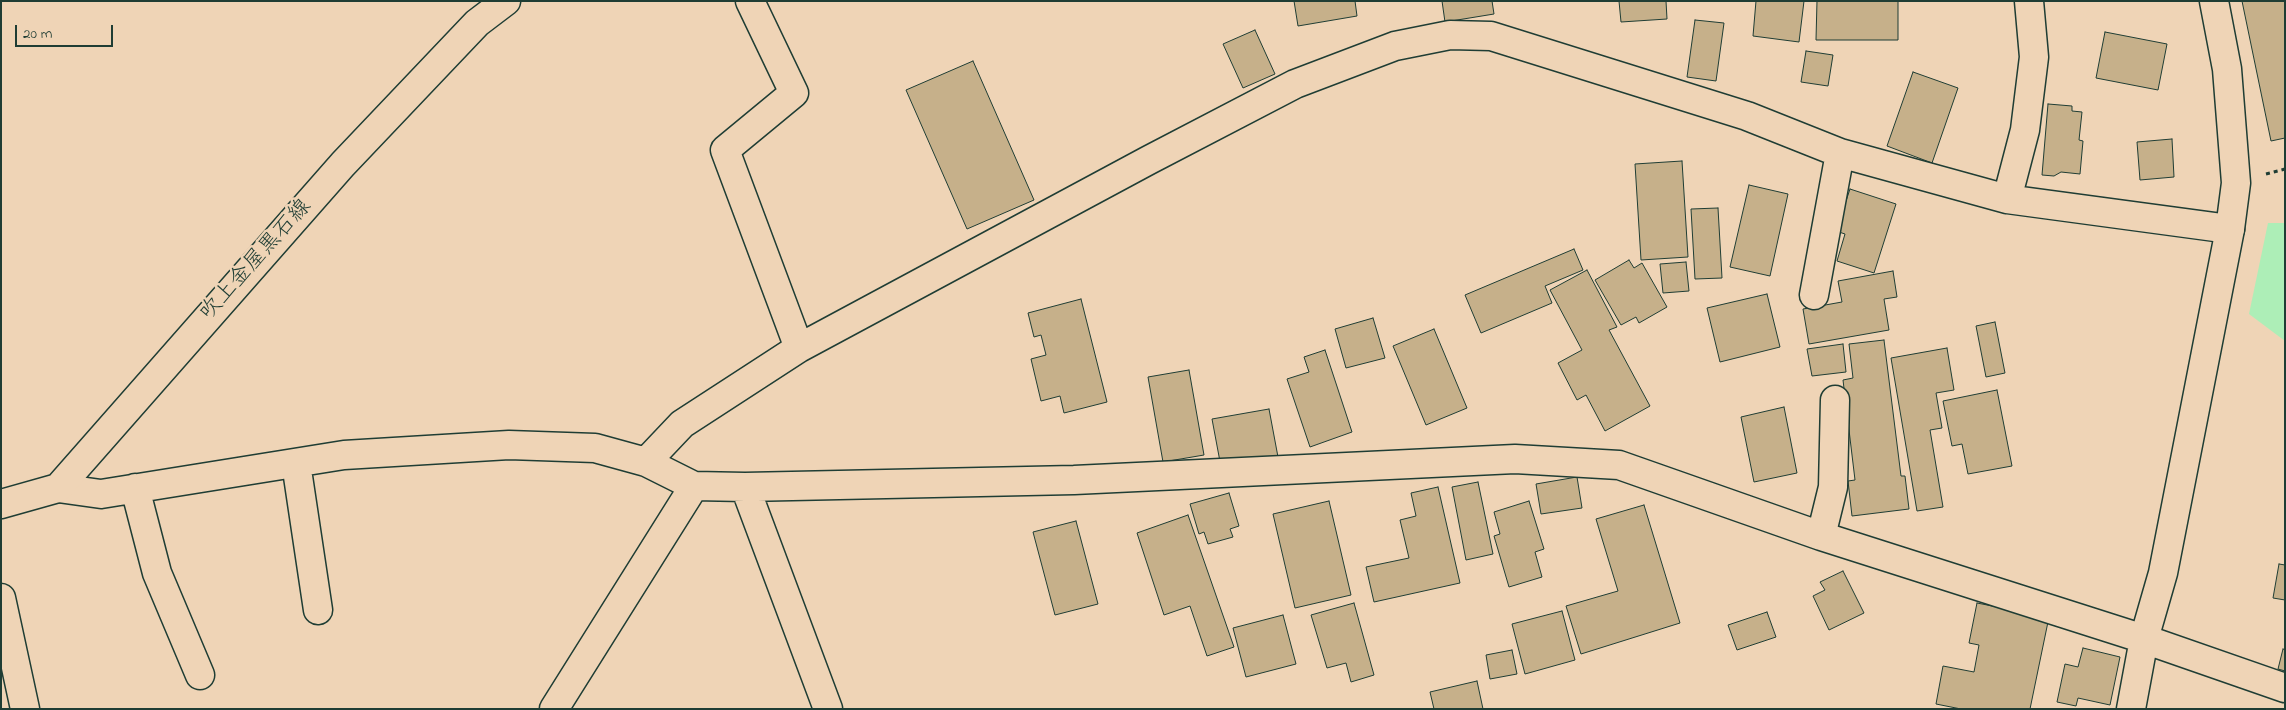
<!DOCTYPE html>
<html>
<head>
<meta charset="utf-8">
<style>
	body { margin:0 }
	#map { position:relative; width:2286px; height:710px; overflow:hidden; background:#efd4b6; font-family:"Indie Flower",sans-serif }
	canvas { display:block }
	.frame { position:absolute; inset:0; border:2px solid #1f3d34; pointer-events:none }
	.scale { position:absolute; left:15px; top:25px; width:98px; height:22px; box-sizing:border-box; border:2px solid #1f3d34; border-top:0; padding-left:6px; font-size:15px; line-height:18px; white-space:nowrap; color:#1f3d34; -webkit-text-stroke:4px #efd4b6; paint-order:stroke }
</style>
</head>
<body>
<div id="map">
<canvas width="2286" height="710"></canvas>
<div class="frame"></div>
<div class="scale">20 m</div>
</div>
<script>
const ctx = document.querySelector('canvas').getContext('2d');
ctx.lineJoin = 'round';
function fill(path, color) {
  ctx.fillStyle = color;
  ctx.fill(path, 'evenodd');
}
function toPath(rows) {
  const path = new Path2D();
  for (const r of rows) {
    path.moveTo(r[0], r[1]);
    for (let i = 2; i < r.length; i += 2) path.lineTo(r[i], r[i + 1]);
  }
  return path;
}
function strokePath(path, color, width, dash) {
  ctx.strokeStyle = color;
  ctx.lineWidth = width;
  ctx.lineCap = dash ? 'butt' : 'round';
  ctx.setLineDash(dash || []);
  ctx.stroke(path);
}
function write(font, color, halo, rows, align = 'center') {
  ctx.font = font + ' "Indie Flower","Klee One",sans-serif';
  ctx.lineWidth = 5;
  ctx.setLineDash([]);
  ctx.textBaseline = 'middle';
  ctx.strokeStyle = halo;
  ctx.fillStyle = color;
  for (const [text, x, y, turn = 0] of rows) {
    ctx.save();
    ctx.translate(x, y);
    ctx.rotate((+turn || 0) * Math.PI / 180);
    ctx.textAlign = isNaN(turn) ? turn : align;
    if (halo) ctx.strokeText(text, 0, 0);
    ctx.fillText(text, 0, 0);
    ctx.restore();
  }
}
fill(toPath([
	[2268,223,2285,223,2285,341,2249,314]
]), '#adeeb7');
const building = toPath([
	[1294,1,1355,1,1357,16,1298,26,1294,1],
	[1442,1,1492,1,1494,14,1445,22,1442,1],
	[1619,1,1666,1,1667,19,1621,22,1619,1],
	[1756,1,1804,1,1799,42,1753,36,1756,1],
	[1817,1,1898,1,1898,40,1816,40,1817,1],
	[2242,1,2285,1,2285,138,2271,141,2242,1],
	[1695,20,1724,23,1716,81,1687,77,1695,20],
	[1255,30,1275,74,1243,88,1223,44,1255,30],
	[2105,32,2167,44,2158,90,2096,78,2105,32],
	[1806,51,1833,55,1828,86,1801,82,1806,51],
	[973,61,1034,200,967,229,906,90,973,61],
	[1913,72,1958,88,1932,163,1887,146,1913,72],
	[2048,104,2072,106,2072,111,2082,112,2079,140,2083,141,2080,174,2061,172,2054,176,2042,175,2048,104],
	[2172,139,2174,177,2140,180,2137,142,2172,139],
	[1682,161,1688,257,1641,260,1635,164,1682,161],
	[1749,185,1788,194,1770,276,1730,267,1749,185],
	[1850,189,1896,204,1874,273,1837,261,1845,234,1836,231,1850,189],
	[1718,208,1722,278,1695,279,1691,209,1718,208],
	[1574,249,1583,270,1545,286,1552,303,1481,333,1465,295,1574,249],
	[1629,260,1634,268,1642,263,1667,307,1639,323,1636,317,1621,325,1595,280,1629,260],
	[1686,262,1689,291,1663,293,1660,264,1686,262],
	[1587,270,1617,327,1609,330,1650,406,1605,431,1586,395,1577,400,1558,363,1582,350,1550,290,1587,270],
	[1893,271,1897,297,1884,299,1889,330,1809,344,1803,309,1842,302,1838,281,1893,271],
	[1767,294,1780,347,1720,362,1707,308,1767,294],
	[1081,299,1107,402,1064,413,1060,396,1041,401,1031,359,1046,355,1041,335,1034,337,1028,313,1081,299],
	[1373,318,1385,358,1346,368,1335,329,1373,318],
	[1995,322,2005,373,1986,377,1976,326,1995,322],
	[1434,329,1467,408,1426,425,1393,346,1434,329],
	[1884,340,1901,476,1905,476,1909,509,1852,516,1848,481,1855,480,1843,380,1853,378,1849,344,1884,340],
	[1843,344,1846,372,1812,376,1807,349,1843,344],
	[1947,348,1954,390,1936,393,1942,428,1930,430,1943,507,1917,511,1891,358,1947,348],
	[1325,350,1352,432,1310,447,1287,379,1309,372,1304,357,1325,350],
	[1189,370,1204,455,1163,462,1148,377,1189,370],
	[1997,390,2012,466,1968,474,1962,444,1952,446,1943,401,1997,390],
	[1784,407,1797,473,1754,482,1741,417,1784,407],
	[1269,409,1278,457,1221,467,1212,419,1269,409],
	[1577,477,1582,508,1541,514,1536,484,1577,477],
	[1478,482,1493,554,1466,560,1452,487,1478,482],
	[1438,487,1460,583,1374,602,1366,567,1409,558,1400,520,1416,516,1411,493,1438,487],
	[1229,493,1239,526,1230,529,1233,537,1208,544,1204,532,1199,534,1190,504,1229,493],
	[1329,501,1351,595,1295,608,1273,514,1329,501],
	[1529,501,1544,549,1535,552,1542,577,1509,587,1494,536,1500,534,1494,512,1529,501],
	[1644,505,1680,623,1581,654,1566,606,1618,591,1596,519,1644,505],
	[1188,515,1234,647,1207,656,1190,606,1164,615,1137,533,1188,515],
	[1076,521,1098,604,1055,615,1033,532,1076,521],
	[2279,564,2285,565,2285,600,2273,598,2279,564],
	[1843,571,1864,613,1829,630,1813,596,1825,590,1820,582,1843,571],
	[1354,603,1374,675,1351,682,1346,663,1327,668,1311,615,1354,603],
	[1977,603,2049,617,2030,709,1961,709,1936,704,1943,666,1974,672,1979,645,1969,643,1977,603],
	[1562,611,1575,660,1525,674,1512,624,1562,611],
	[1767,612,1776,637,1737,650,1728,625,1767,612],
	[1283,615,1296,664,1246,677,1233,628,1283,615],
	[2083,648,2120,657,2110,705,2078,698,2076,706,2057,702,2065,664,2078,667,2083,648],
	[2283,649,2285,650,2285,671,2278,669,2283,649],
	[1512,650,1517,674,1490,679,1486,655,1512,650],
	[1477,681,1483,709,1434,709,1430,692,1477,681]
]);
fill(building, '#c6b08a');
strokePath(building, '#1f3d34', 1);
const minor = toPath([
	[750,1,794,93,725,150,799,348],
	[2007,199,2025,130,2034,57,2029,1],
	[1814,295,1840,153],
	[646,462,682,424,799,348,1149,160,1295,84,1395,46,1450,35,1491,36,1747,116,1840,153,2007,199,2230,229],
	[296,463,318,610],
	[745,487,828,709],
	[58,488,101,494,344,455,509,445,595,448,646,462,694,486,745,487,1074,480,1515,459,1619,465,1821,536,2144,639,2285,688],
	[135,488,157,573,200,675],
	[1821,536,1833,487,1835,400],
	[1,598,25,709],
	[554,709,694,486],
	[2131,709,2144,639]
]);
const tertiary = toPath([
	[2144,639,2163,573,2230,229,2236,183,2227,69,2214,1]
]);
const secondary = toPath([
	[1,504,58,488,343,164,477,23,506,1]
]);
strokePath(minor, '#1f3d34', 31);
strokePath(tertiary, '#1f3d34', 31);
strokePath(secondary, '#1f3d34', 31);
strokePath(toPath([
	[2266,174,2285,169]
]), '#1f3d34', 3, [4, 4]);
strokePath(minor, '#efd4b6', 28);
strokePath(tertiary, '#efd4b6', 28);
strokePath(secondary, '#efd4b6', 28);
write('22px', '#1f3d34', '#efd4b6', [
	["吹上金屋黒石線",257,261,-48]
]);
</script>
</body>
</html>
